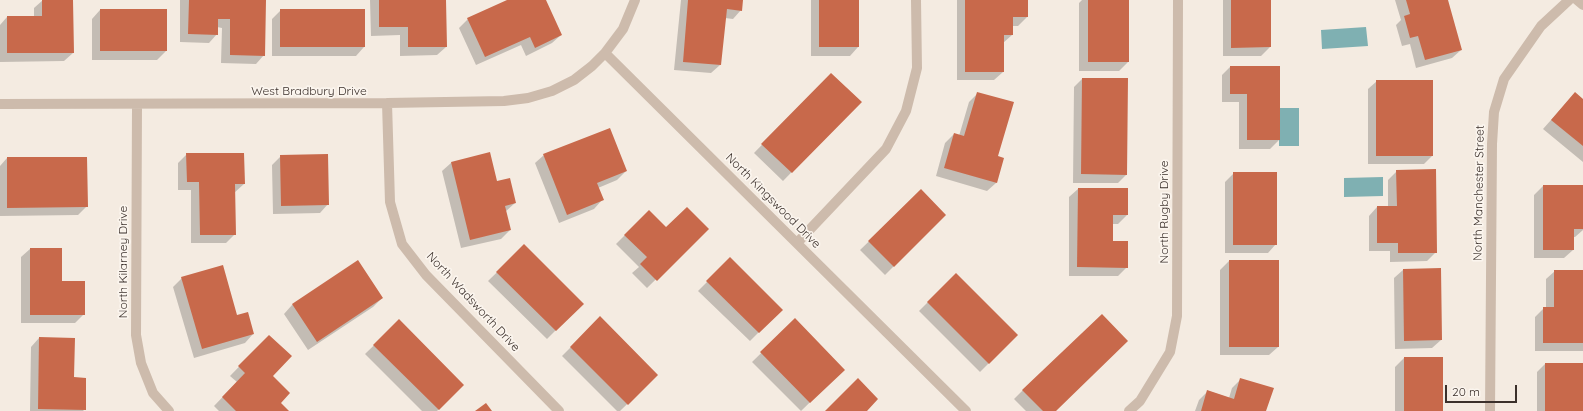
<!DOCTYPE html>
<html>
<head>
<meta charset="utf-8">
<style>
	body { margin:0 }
	#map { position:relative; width:1583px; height:411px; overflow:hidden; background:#f4ebe1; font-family:Quicksand,sans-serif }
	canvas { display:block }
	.scale { position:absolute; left:1445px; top:385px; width:72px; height:18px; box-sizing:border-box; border:2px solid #3b302b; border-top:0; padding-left:5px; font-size:12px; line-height:14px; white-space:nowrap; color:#3b302b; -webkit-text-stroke:3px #fbf5ee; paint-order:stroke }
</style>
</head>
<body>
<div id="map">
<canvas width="1583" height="411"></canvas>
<div class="scale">20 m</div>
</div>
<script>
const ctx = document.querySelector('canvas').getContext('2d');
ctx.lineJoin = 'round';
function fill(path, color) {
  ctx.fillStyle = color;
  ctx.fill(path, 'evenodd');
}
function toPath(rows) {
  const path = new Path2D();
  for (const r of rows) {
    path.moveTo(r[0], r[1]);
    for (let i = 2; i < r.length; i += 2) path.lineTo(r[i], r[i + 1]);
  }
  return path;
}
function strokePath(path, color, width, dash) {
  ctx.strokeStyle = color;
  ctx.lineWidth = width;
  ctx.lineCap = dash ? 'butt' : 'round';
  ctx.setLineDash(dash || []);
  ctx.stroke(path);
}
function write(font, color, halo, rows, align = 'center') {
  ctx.font = font + ' Quicksand,sans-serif';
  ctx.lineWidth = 3.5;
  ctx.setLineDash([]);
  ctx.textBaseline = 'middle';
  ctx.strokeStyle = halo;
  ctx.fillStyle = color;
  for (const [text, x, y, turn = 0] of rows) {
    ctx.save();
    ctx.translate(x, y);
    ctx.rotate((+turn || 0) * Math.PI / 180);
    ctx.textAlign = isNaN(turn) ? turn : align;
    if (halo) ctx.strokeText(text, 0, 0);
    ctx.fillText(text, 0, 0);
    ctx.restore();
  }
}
fill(toPath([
	[1366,27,1368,46,1322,49,1321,30],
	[1279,108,1299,108,1299,146,1279,146],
	[1383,177,1383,196,1344,197,1344,178]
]), '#7fb0b2');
fill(toPath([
	[43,0,72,0,73,53,64,61,0,62,0,25,7,17,34,17,34,8],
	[180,0,265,0,264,55,256,64,221,63,222,28,217,27,217,34,209,43,180,42],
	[370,0,445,0,446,47,437,55,400,56,400,35,371,36],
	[509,0,545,0,561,35,552,43,526,56,521,45,476,65,459,28,468,19],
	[681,0,742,0,741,10,733,19,725,18,720,65,711,73,674,70],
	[811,0,858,0,858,47,850,56,811,56],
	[957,0,1027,0,1027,17,1018,26,1012,26,1012,35,1003,43,1003,72,994,80,957,80],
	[1082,0,1128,0,1128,62,1119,71,1079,71,1079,3],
	[1223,0,1270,0,1270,47,1261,56,1223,56],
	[1395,0,1447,0,1461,50,1452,58,1416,68,1410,44,1402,46,1396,25,1401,20],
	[100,10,166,10,166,51,157,60,92,60,92,19],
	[281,10,364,10,364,47,356,56,272,56,272,19],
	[1230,67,1279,67,1279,140,1270,149,1239,149,1239,102,1222,102,1222,75],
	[831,74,860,102,783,181,754,153],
	[1082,79,1126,175,1118,183,1073,183,1074,87],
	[1377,81,1432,156,1424,164,1368,164,1368,89],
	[978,93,997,157,996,183,987,191,936,176,945,143,954,134,959,136,969,102],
	[1575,93,1583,100,1583,162,1543,129],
	[489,153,496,182,515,203,505,212,510,230,501,239,461,248,442,171,451,163],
	[187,154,244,184,234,193,235,234,226,243,191,243,191,190,178,190,178,163],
	[544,155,626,171,617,180,598,188,602,200,594,209,559,223,535,163],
	[281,156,328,204,320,213,273,214,272,165],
	[7,158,87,206,78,215,0,216,0,166],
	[1397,171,1436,252,1427,261,1390,262,1390,251,1369,251,1369,216,1377,207,1388,207,1388,180],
	[1234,173,1276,244,1268,253,1225,253,1225,182],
	[1543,186,1583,186,1583,230,1575,237,1573,237,1573,250,1564,258,1534,258,1534,195],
	[1078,189,1127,215,1118,224,1112,224,1112,242,1127,267,1118,276,1069,276,1069,197],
	[921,191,945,215,885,275,860,250],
	[649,211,666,228,707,229,647,288,632,273,639,267,616,244],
	[524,246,582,304,547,339,488,281],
	[30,249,61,249,61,282,84,314,75,323,21,323,21,257],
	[730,259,781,310,750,341,698,291],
	[1229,261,1278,347,1269,355,1220,355,1220,270],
	[358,262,382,298,373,307,308,350,284,314,292,305],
	[1403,270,1441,340,1432,348,1395,349,1394,278],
	[1555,271,1583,271,1583,351,1535,351,1535,317,1544,308,1546,308,1546,279],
	[956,274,1017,335,980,372,919,311],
	[182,278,253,334,245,343,194,358,173,287],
	[600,318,657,375,620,411,617,411,562,356],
	[795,320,843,370,801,411,752,362],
	[399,321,463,385,437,411,422,411,365,354],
	[269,336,271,376,280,403,288,411,219,411,214,406,237,382,230,376],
	[39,338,73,378,85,409,83,411,30,411,31,347],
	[1404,358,1442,411,1395,411,1395,367],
	[1545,364,1583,381,1583,411,1537,411,1537,372],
	[1241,379,1265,411,1195,411,1199,400,1208,391,1229,398,1232,388],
	[1023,390,1055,411,1026,411,1014,399]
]), '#0003');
fill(toPath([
	[42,0,73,0,74,53,7,53,7,16,42,16],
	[189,0,266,0,265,56,230,55,230,19,218,19,218,35,188,34],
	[379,0,446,0,447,47,408,47,408,27,379,27],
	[507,0,546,0,562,35,535,48,530,37,485,57,467,18],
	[688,0,743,0,742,11,727,9,721,65,683,62],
	[819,0,859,0,859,47,819,47],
	[965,0,1028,0,1028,17,1013,17,1013,35,1004,35,1004,72,965,72],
	[1088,0,1129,0,1129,62,1088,62],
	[1231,0,1271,0,1271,47,1231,48],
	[1406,0,1448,0,1462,50,1425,60,1418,36,1410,38,1404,16,1410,14],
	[100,9,167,9,167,51,100,51],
	[280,9,365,9,365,47,280,47],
	[1230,66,1280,66,1280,140,1247,140,1247,94,1230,94],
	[831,73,862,102,792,173,761,144],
	[1082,78,1128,78,1127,175,1081,174],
	[1376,80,1433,80,1433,156,1376,156],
	[977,92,1014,102,998,156,1004,158,997,183,944,168,954,133,964,136],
	[1575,92,1583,99,1583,146,1551,120],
	[610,128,627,171,597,183,604,200,567,215,543,154],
	[490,152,497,181,510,178,516,203,505,206,511,230,470,240,451,162],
	[186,153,244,153,245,184,235,184,236,235,200,235,199,182,187,182],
	[328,154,329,205,281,206,280,155],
	[7,157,87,157,88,207,7,208],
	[1436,169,1437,253,1398,253,1398,243,1377,243,1377,206,1397,206,1396,170],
	[1233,172,1277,172,1277,245,1233,245],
	[1543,185,1583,185,1583,229,1574,229,1574,250,1543,250],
	[1078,188,1128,188,1128,215,1113,215,1113,241,1128,241,1128,268,1077,267],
	[921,189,946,215,894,267,868,241],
	[687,207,709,229,657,281,640,264,647,257,624,235,649,210,666,227],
	[524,244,584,304,556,331,496,272],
	[30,248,62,248,62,281,85,281,85,315,30,315],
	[730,257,783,310,759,333,706,281],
	[358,260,383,298,317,342,292,304],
	[1229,260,1279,260,1279,347,1229,347],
	[223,265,237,315,248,312,254,334,202,349,181,277],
	[1441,268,1442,340,1404,341,1403,269],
	[1554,270,1583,270,1583,343,1543,343,1543,307,1554,307],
	[956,273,1018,335,989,364,927,302],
	[1102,314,1128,341,1056,411,1043,411,1022,390],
	[600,316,658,375,628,405,570,347],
	[795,318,845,370,810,403,760,352],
	[399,319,464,385,439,410,373,345],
	[269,335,292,356,273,376,290,393,281,403,289,411,236,411,222,397,245,373,238,366],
	[39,337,75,338,74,377,86,378,86,410,38,409],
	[1404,357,1443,357,1443,411,1404,411],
	[1545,363,1583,363,1583,411,1545,411],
	[858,378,878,399,867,411,825,411],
	[1240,378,1274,388,1266,411,1201,411,1207,390,1234,399],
	[486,403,492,411,475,411]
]), '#c8694b');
strokePath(toPath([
	[1577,0,1583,5],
	[605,53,966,411],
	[387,103,390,202,402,244,426,275,559,411],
	[0,104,387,103,504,101,528,98,552,91,574,80,592,66,605,53,623,29,635,0],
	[137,105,136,335,141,363,153,393,169,411],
	[797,243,886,149,906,111,917,68,916,0],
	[1129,411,1140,401,1170,352,1177,316,1178,0],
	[1490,411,1492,144,1494,112,1504,79,1541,26,1569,0]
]), '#cdbbac', 10);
write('12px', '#3b302b', '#fbf5ee', [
	["West Bradbury Drive",309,91],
	["North Manchester Street",1479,193,-89],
	["North Kingswood Drive",773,201,45],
	["North Rugby Drive",1164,212,-90],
	["North Kilarney Drive",123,262,-90],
	["North Wadsworth Drive",473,302,47]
]);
</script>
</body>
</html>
